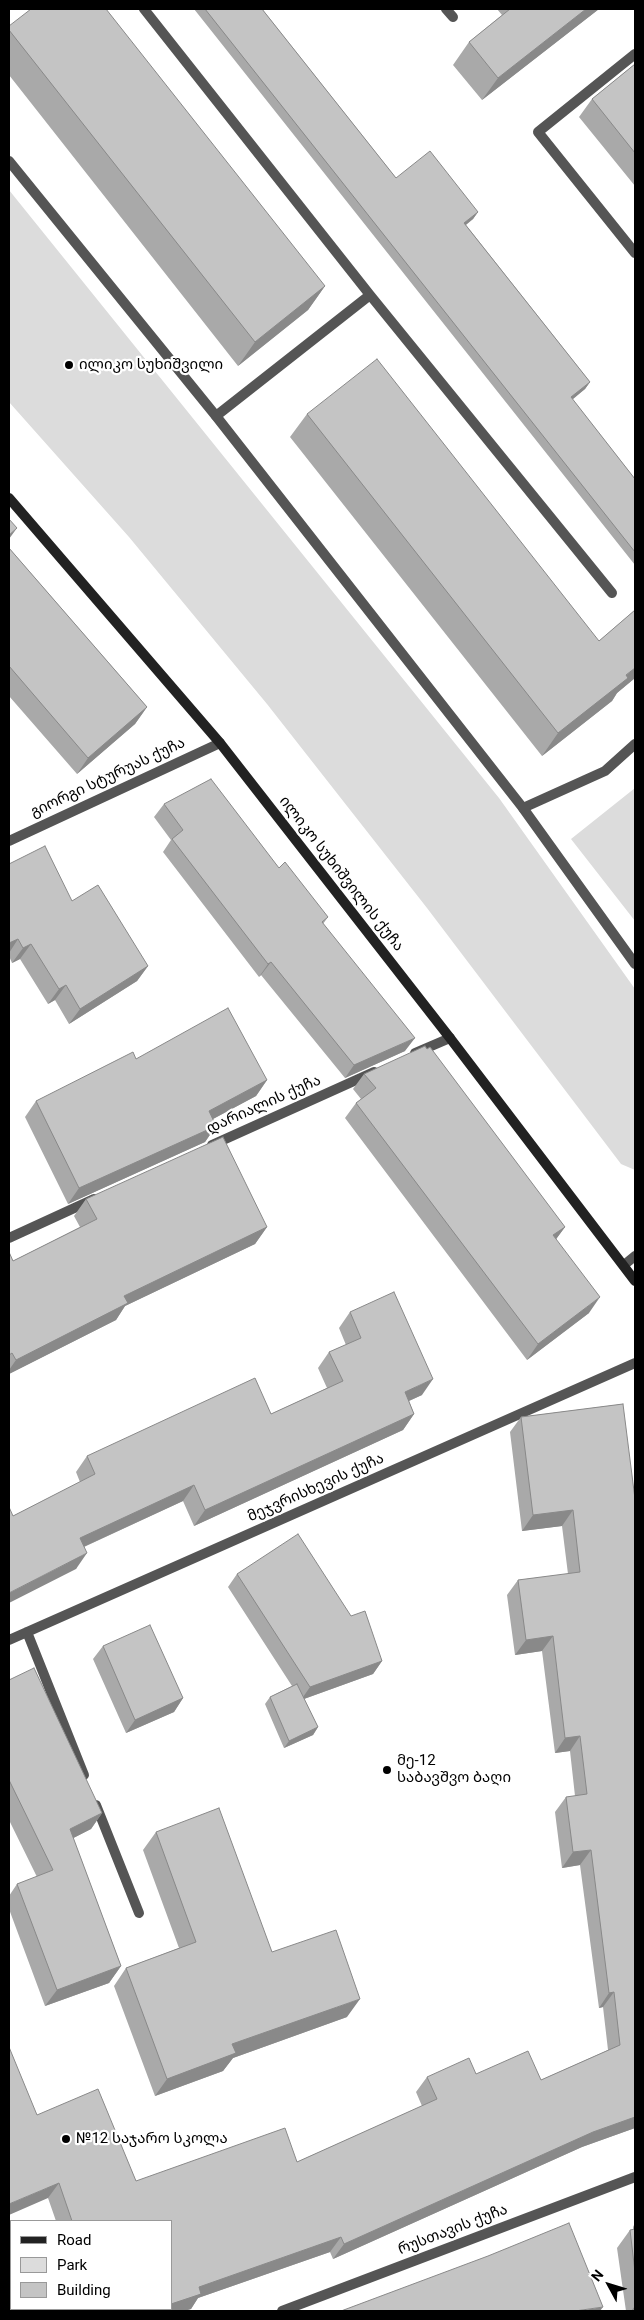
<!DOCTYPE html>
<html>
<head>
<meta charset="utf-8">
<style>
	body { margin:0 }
	#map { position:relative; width:644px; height:2320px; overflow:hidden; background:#fff; font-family:Roboto,sans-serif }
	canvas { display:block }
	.frame { position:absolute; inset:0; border:10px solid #000; pointer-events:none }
	.legend { position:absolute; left:10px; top:2220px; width:162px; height:90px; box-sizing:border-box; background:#fff; border:1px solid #999; margin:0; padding:6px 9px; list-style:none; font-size:15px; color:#000 }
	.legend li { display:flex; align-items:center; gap:10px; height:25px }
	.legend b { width:25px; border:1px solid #999 }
	.north { position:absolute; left:584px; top:2260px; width:50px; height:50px; -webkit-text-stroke:4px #fff; paint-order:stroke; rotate:309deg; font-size:14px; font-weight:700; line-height:20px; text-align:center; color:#000 }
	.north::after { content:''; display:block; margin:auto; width:18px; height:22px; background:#000; clip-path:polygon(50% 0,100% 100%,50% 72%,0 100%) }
</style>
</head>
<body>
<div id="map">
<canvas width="644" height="2320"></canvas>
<div class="frame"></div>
<ul class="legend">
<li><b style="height:6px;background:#222"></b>Road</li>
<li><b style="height:14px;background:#dcdcdc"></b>Park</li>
<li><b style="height:14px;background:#c4c4c4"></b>Building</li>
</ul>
<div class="north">N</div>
</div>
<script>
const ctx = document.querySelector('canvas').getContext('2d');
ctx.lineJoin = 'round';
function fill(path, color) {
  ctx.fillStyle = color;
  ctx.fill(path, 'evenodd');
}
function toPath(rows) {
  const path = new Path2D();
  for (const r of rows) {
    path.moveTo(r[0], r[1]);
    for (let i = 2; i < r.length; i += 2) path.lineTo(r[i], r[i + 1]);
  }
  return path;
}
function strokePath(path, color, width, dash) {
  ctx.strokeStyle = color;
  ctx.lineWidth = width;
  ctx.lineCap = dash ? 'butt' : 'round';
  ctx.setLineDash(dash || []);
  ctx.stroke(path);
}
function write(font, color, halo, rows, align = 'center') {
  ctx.font = font + ' Roboto,"Noto Sans Georgian",sans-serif';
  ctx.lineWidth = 4.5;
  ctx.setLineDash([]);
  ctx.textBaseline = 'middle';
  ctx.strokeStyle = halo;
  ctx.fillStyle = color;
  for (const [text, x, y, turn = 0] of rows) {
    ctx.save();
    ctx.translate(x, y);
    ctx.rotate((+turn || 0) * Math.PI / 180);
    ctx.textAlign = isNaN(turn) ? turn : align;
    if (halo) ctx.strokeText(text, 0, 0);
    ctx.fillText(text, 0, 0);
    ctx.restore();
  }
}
fill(toPath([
	[9,190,499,798,635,989,635,1170,621,1164,427,908,267,704,129,537,9,402],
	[635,788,635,921,571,839]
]), '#dcdcdc');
strokePath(toPath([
	[144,9,370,295,612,593],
	[446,9,453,17],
	[635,54,538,132,635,253],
	[216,416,370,295],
	[523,808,605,771,635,744]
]), '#555', 10);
strokePath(toPath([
	[9,161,216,416,523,808,635,964],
	[9,841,220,743],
	[415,1053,450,1038],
	[212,1145,374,1072],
	[9,1238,94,1199],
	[624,1265,635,1256],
	[27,1632,84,1775],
	[9,1640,635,1363],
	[96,1805,139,1913],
	[282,2311,635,2177]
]), '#555', 10);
strokePath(toPath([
	[9,498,220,743,450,1038,635,1281]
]), '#222', 10);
fill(toPath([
	[194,9,262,9,396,178,478,212,473,219,466,225,590,382,585,389,572,399,635,479,635,565],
	[497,9,599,9,482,100,453,65,469,42,502,15],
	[9,26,325,286,308,310,238,366,9,75],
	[635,64,635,186,579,117,592,99],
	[307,414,599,641,635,610,635,678,617,693,612,701,542,756,290,437],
	[9,548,147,707,135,724,77,774,9,696],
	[164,804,279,868,328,917,323,924,405,1051,345,1078,261,975,259,977,163,852,171,840,154,817],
	[9,864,72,901,148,966,137,981,69,1024,55,1000,48,1004,20,959,12,963,9,956],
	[136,1059,267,1080,256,1096,213,1119,216,1126,205,1142,68,1204,25,1117,36,1101],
	[364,1074,565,1227,556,1239,589,1313,527,1360,345,1118,356,1103,361,1099,353,1089],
	[86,1199,267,1227,255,1244,125,1306,116,1320,9,1374,9,1252,13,1261,80,1227,74,1216],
	[350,1312,422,1395,409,1401,414,1414,403,1430,194,1526,183,1501,84,1547,76,1569,13,1516,80,1482,76,1472,87,1456,271,1414,327,1388,318,1368,329,1352,346,1345,339,1328],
	[623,1404,635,2128,582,2147,333,2259,330,2252,198,2298,191,2309,184,2311,56,2311,55,2309,171,2309,171,2221,56,2221,48,2198,37,2115,136,2181,297,2162,422,2106,416,2092,427,2077,476,2074,541,2080,608,2050,603,2007,599,2008,580,1865,562,1868,555,1812,566,1797,575,1796,570,1751,555,1753,542,1651,515,1655,507,1595,518,1580,568,1574,562,1526,522,1531,510,1432,521,1417],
	[237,1574,351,1616,382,1661,373,1674,304,1699,318,1727,313,1735,284,1748,265,1704,270,1697,292,1686,228,1587],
	[103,1646,183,1698,174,1712,126,1733,93,1659],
	[9,1680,102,1813,91,1829,73,1838,121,1966,109,1983,45,2006,9,1909,9,1896,17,1884,37,1877,9,1820],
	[156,1832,272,1952,347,2017,233,2058,223,2071,155,2096,114,1986,126,1968,179,1948,143,1850],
	[635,2223,635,2311,626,2311,617,2248,630,2230,633,2230,633,2227]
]), '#a9a9a9');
fill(toPath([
	[586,9,599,9,482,100,498,78],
	[478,212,473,219,459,230,464,223],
	[325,286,308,310,238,366,255,342],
	[590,382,585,389,566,405,571,397],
	[17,528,9,539,9,535],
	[635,668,635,678,617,693,612,701,542,756,558,733],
	[147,707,135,724,77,774,88,758],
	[18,939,9,953,9,943],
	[31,944,20,959,12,963,23,948],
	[271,962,261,975,259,977,268,964],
	[148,966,137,981,69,1024,80,1009],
	[66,985,55,1000,48,1004,59,989],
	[415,1038,405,1051,345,1078,354,1065],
	[267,1080,256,1096,198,1127,209,1111],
	[216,1126,205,1142,68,1204,79,1188],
	[267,1227,255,1244,125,1306,116,1320,9,1374,9,1370,16,1360,124,1296],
	[565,1227,554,1242,553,1235],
	[600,1297,589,1313,527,1360,538,1344],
	[433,1379,422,1395,393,1408,405,1392],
	[414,1414,403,1430,194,1526,205,1510],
	[194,1485,183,1501,68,1554,80,1538],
	[573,1510,562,1526,522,1531,533,1515],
	[87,1553,76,1569,9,1603,9,1593],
	[553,1636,542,1651,515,1655,526,1640],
	[382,1661,373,1674,301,1700,310,1687],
	[183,1698,174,1712,126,1733,135,1720],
	[318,1727,313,1735,284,1748,289,1741],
	[580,1736,570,1751,555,1753,565,1738],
	[102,1813,91,1829,58,1846,70,1829],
	[591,1850,580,1865,562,1868,573,1852],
	[121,1966,109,1983,45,2006,57,1990],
	[614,1992,603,2007,599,2008,609,1993],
	[360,1999,347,2017,233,2058,223,2071,155,2096,167,2079,232,2044],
	[635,2117,635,2128,582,2147,333,2259,344,2244,593,2132],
	[59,2183,48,2198,9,2215,9,2204],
	[341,2237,330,2252,198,2298,191,2309,184,2311,152,2311,159,2309,171,2309,171,2304,199,2287],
	[635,2306,635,2311,631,2311],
	[603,2307,600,2311,575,2311,577,2311]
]), '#898989');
const building = toPath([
	[31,9,106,9,325,286,255,342,9,30,9,26,31,9],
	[205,9,262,9,396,178,430,151,478,212,464,223,590,382,571,397,635,479,635,552,205,9],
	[510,9,586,9,498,78,469,42,510,9],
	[635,64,635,153,592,99,635,64],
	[377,359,599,641,635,610,635,668,626,675,628,678,558,733,307,414,377,359],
	[9,519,17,528,9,535,9,519],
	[9,548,147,707,88,758,9,666,9,548],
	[211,779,279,868,285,862,328,917,322,922,415,1038,354,1065,271,962,268,964,172,839,183,830,164,804,211,779],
	[45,846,72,901,98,885,148,966,80,1009,66,985,59,989,31,944,23,948,18,939,9,943,9,864,45,846],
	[228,1008,267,1080,209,1111,216,1126,79,1188,36,1101,133,1052,136,1059,228,1008],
	[425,1046,427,1049,430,1047,565,1227,553,1235,600,1297,538,1344,356,1103,376,1088,364,1074,425,1046],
	[223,1137,267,1227,124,1296,128,1303,16,1360,12,1353,9,1355,9,1252,13,1261,97,1219,86,1199,223,1137],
	[394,1292,433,1379,405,1392,414,1414,205,1510,194,1485,80,1538,87,1553,9,1593,9,1507,13,1516,95,1474,87,1456,255,1378,271,1414,343,1381,329,1352,361,1338,350,1312,394,1292],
	[623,1404,635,1499,635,2117,593,2132,344,2244,341,2237,199,2287,201,2294,171,2304,171,2221,72,2221,59,2183,9,2204,9,2047,37,2115,98,2089,136,2181,285,2128,297,2162,437,2099,427,2077,469,2058,476,2074,528,2051,541,2080,620,2045,614,1992,609,1993,591,1850,573,1852,566,1797,587,1794,580,1736,565,1738,553,1636,526,1640,518,1580,580,1572,573,1510,533,1515,521,1417,623,1404],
	[298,1534,351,1616,365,1611,382,1661,310,1687,237,1574,298,1534],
	[150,1625,183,1698,135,1720,103,1646,150,1625],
	[34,1668,102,1813,70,1829,121,1966,57,1990,17,1884,53,1870,9,1780,9,1680,34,1668],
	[297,1684,318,1727,289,1741,270,1697,297,1684],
	[219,1808,272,1952,336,1930,360,1999,232,2044,236,2053,167,2079,126,1968,196,1942,156,1832,219,1808],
	[569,2223,603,2307,575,2311,341,2311,488,2256,569,2223],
	[635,2229,635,2272,630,2230,635,2229],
	[71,2309,159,2309,152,2311,72,2311,71,2309]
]);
fill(building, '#c4c4c4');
strokePath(building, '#898989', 1);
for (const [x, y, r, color] of [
	[69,365,5,"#000"],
	[387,1770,5,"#000"],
	[66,2139,5,"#000"]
]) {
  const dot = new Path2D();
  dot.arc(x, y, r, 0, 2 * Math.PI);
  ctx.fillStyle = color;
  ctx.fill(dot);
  strokePath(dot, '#fff', 2);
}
write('15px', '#000', '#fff', [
	["ილიკო სუხიშვილი",79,365],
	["მე-12",397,1761],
	["საბავშვო ბაღი",397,1778],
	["№12 საჯარო სკოლა",76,2139]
], 'left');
write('15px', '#000', '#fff', [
	["გიორგი სტურუას ქუჩა",108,778,-25],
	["ილიკო სუხიშვილის ქუჩა",341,874,52],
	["დარიალის ქუჩა",264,1105,-24],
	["მეჯვრისხევის ქუჩა",316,1488,-24],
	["რუსთავის ქუჩა",453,2230,-21]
]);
</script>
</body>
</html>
